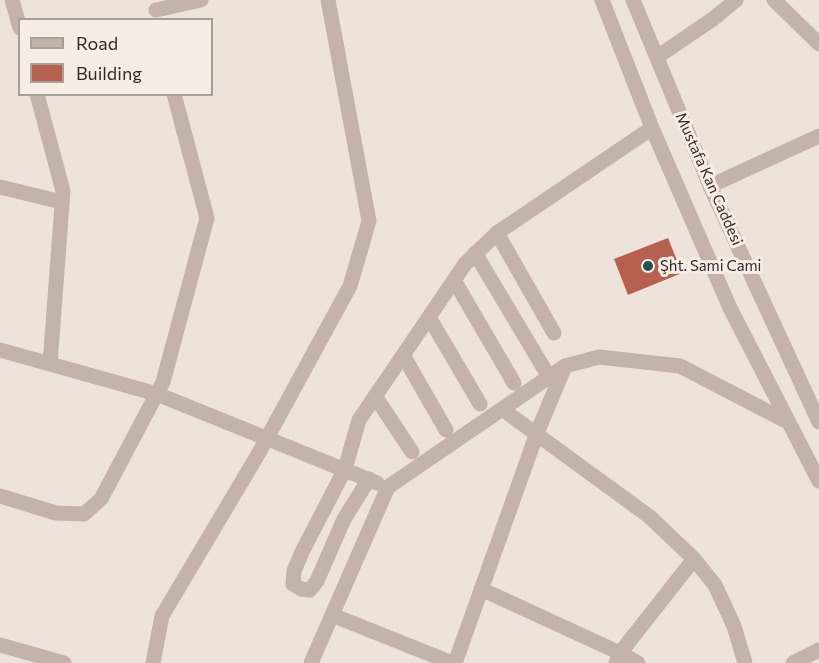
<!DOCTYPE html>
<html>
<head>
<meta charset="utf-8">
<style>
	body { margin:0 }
	#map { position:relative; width:819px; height:663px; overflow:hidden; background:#eee3da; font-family:Commissioner,sans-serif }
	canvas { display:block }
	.legend { position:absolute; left:18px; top:18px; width:195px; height:78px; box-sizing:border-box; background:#f6ede6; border:2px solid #a89f9a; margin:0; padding:8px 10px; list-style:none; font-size:18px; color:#322a27 }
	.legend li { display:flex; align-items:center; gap:12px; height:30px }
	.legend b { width:30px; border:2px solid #a89f9a }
</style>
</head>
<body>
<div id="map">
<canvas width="819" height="663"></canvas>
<ul class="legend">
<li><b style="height:8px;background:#c4b3a8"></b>Road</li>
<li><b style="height:16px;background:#b66150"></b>Building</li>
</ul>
</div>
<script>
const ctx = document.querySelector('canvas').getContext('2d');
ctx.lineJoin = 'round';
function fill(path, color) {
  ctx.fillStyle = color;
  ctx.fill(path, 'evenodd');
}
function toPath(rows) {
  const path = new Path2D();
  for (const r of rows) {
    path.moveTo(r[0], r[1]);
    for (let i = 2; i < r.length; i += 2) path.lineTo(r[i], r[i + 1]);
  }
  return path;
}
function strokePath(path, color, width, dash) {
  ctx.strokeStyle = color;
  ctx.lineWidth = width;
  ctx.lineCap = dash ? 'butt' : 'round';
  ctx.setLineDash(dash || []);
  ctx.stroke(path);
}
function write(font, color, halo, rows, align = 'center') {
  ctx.font = font + ' Commissioner,sans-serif';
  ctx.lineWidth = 6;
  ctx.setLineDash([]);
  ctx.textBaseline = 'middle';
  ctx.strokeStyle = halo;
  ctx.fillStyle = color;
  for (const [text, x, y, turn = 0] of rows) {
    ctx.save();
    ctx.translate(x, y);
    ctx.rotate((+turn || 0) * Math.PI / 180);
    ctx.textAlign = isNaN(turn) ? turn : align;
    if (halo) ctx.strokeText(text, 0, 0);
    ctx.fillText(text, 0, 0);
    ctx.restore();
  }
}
fill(toPath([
	[668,238,682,273,628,295,614,259]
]), '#b66150');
strokePath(toPath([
	[12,0,20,28],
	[602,0,652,128,730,308,819,481],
	[633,0,710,186,819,422],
	[774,0,819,44],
	[156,10,201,0],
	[657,57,713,19,736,0],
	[37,94,63,191,50,364],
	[710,186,819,136],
	[0,187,62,202],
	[497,233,554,333],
	[475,253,549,377],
	[454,280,514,383],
	[429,317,480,404],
	[0,350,157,394,377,483],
	[403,355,446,430],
	[375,396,412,452],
	[502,409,650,517,694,559,715,585,734,626,745,663],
	[369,479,344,519,317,581,310,590,301,589,293,584,294,571,302,552,345,469,359,420,465,264,497,233,652,128],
	[0,496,56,513,84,514,101,499,163,382,207,218,174,94],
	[481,589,620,653,616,663],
	[332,615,452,663],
	[0,645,64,663],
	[153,663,162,616,260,451,350,286,369,221,328,0],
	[311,663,388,487,565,366,599,357,680,366,788,422],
	[455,663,537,433,565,366],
	[638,663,620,653,694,559],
	[793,663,819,650]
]), '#c4b3a8', 15);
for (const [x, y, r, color] of [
	[648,266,6,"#224e4d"]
]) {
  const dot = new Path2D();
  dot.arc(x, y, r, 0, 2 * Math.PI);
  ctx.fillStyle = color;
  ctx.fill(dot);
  strokePath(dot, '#f6ede6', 2);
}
write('15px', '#322a27', '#f6ede6', [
	["Mustafa Kan Caddesi",709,179,66]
]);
write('15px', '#322a27', '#f6ede6', [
	["Şht. Sami Cami",660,266]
], 'left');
</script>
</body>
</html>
